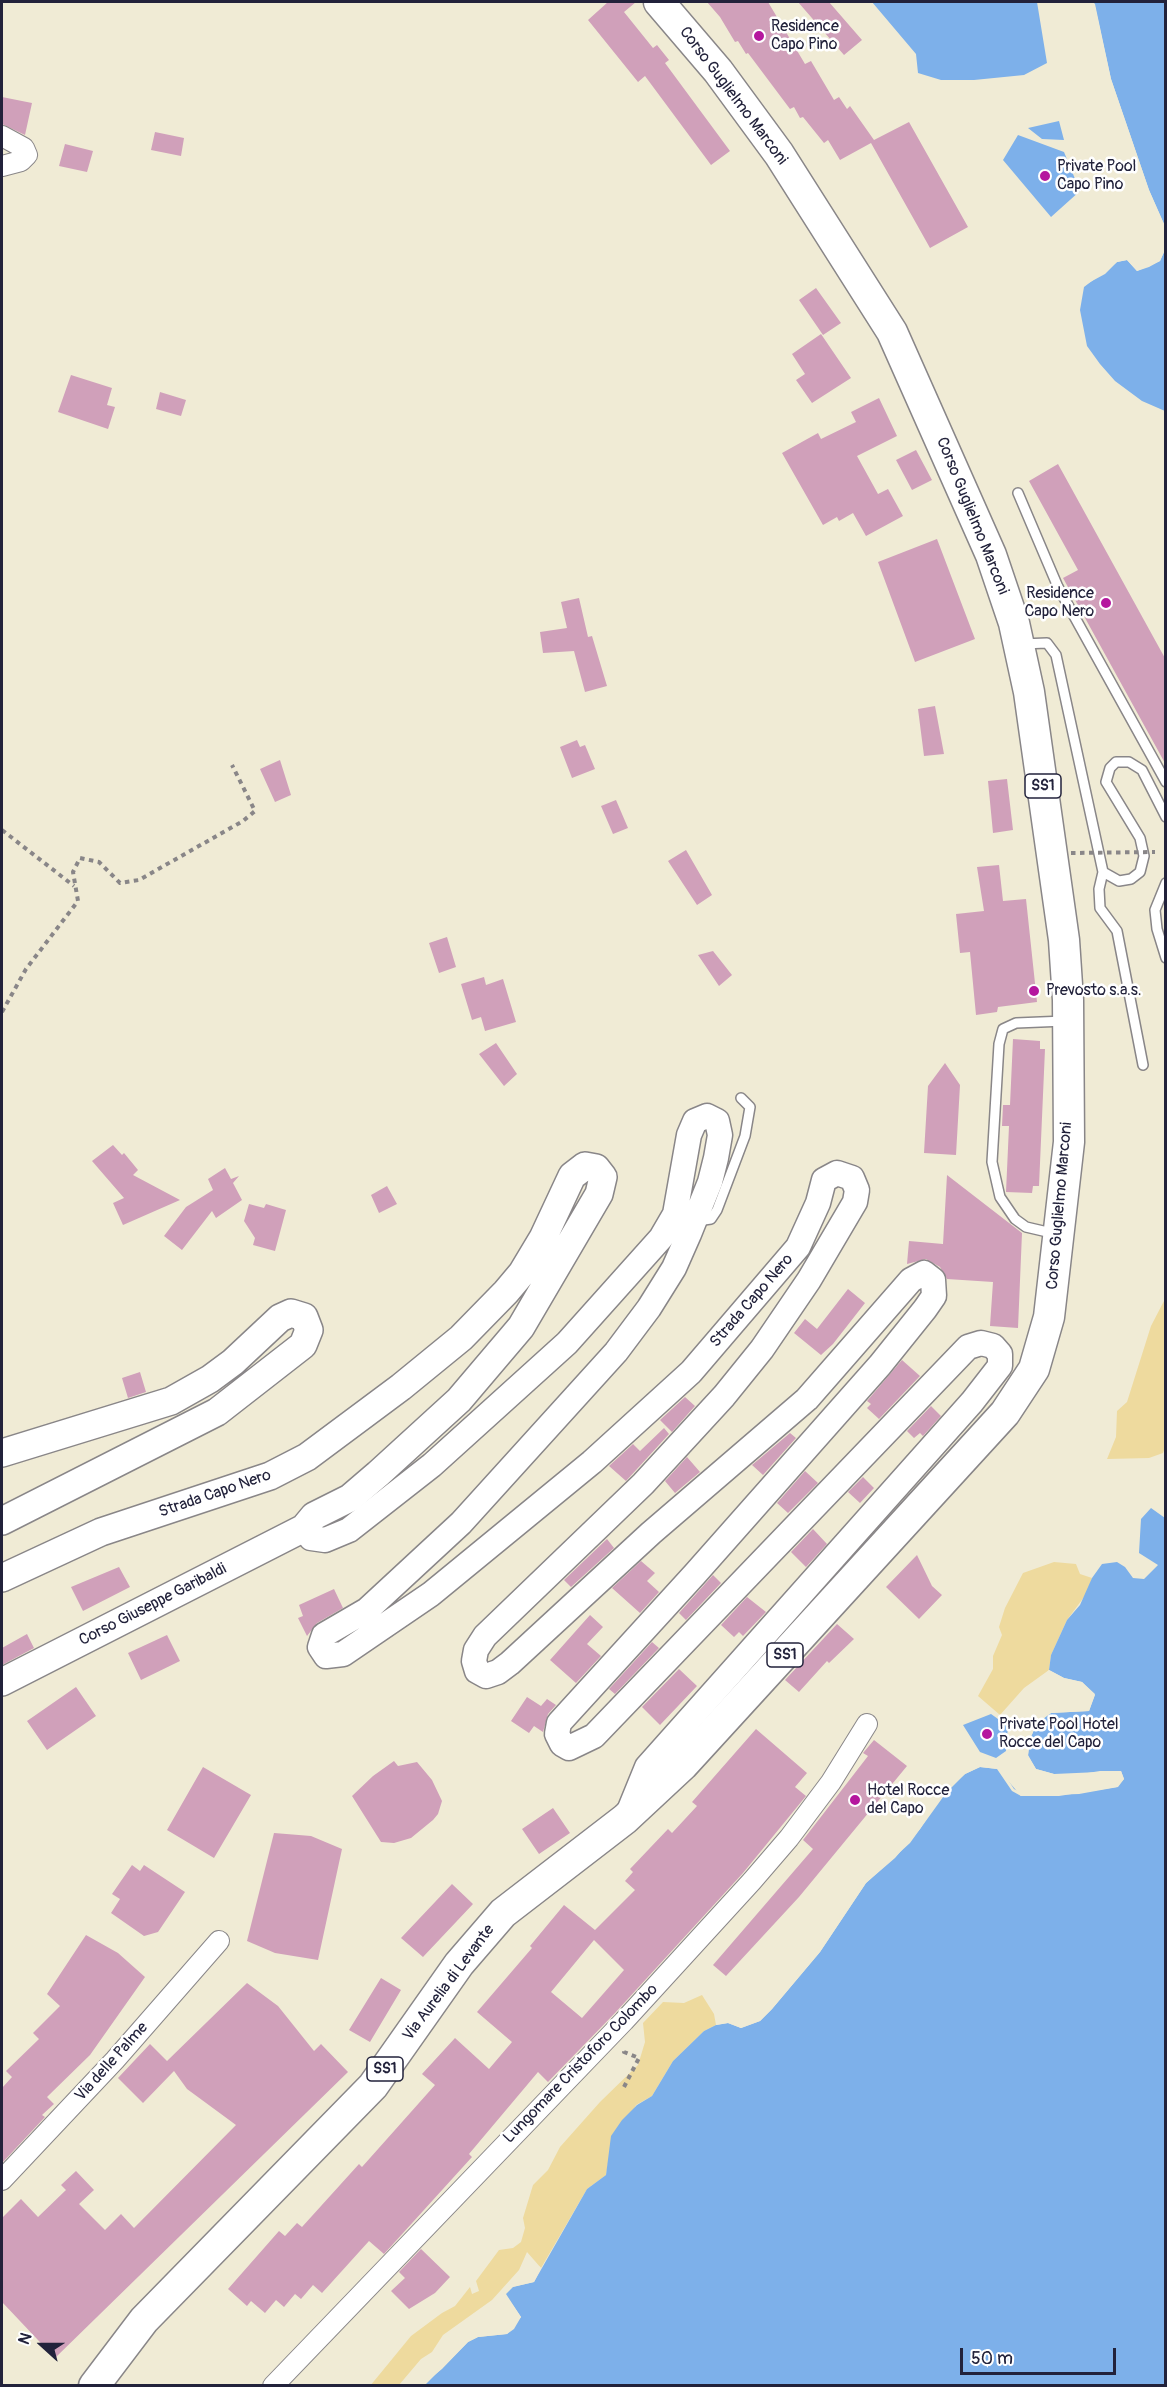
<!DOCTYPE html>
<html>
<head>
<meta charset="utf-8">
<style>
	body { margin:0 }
	#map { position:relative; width:1167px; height:2387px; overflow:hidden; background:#f0ebd5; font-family:Pangolin,sans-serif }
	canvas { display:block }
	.frame { position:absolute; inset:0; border:3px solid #22223b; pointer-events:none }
	.north { position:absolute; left:12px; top:2315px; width:60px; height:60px; -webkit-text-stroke:4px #fff; paint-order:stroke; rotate:291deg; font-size:16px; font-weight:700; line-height:24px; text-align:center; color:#22223b }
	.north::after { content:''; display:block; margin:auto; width:21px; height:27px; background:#22223b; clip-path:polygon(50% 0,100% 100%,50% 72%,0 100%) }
	.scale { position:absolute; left:960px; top:2348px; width:156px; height:27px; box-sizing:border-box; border:3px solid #22223b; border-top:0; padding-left:8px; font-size:18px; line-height:21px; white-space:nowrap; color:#22223b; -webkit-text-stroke:4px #fff; paint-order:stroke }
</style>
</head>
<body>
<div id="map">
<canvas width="1167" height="2387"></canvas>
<div class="frame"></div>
<div class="north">N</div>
<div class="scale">50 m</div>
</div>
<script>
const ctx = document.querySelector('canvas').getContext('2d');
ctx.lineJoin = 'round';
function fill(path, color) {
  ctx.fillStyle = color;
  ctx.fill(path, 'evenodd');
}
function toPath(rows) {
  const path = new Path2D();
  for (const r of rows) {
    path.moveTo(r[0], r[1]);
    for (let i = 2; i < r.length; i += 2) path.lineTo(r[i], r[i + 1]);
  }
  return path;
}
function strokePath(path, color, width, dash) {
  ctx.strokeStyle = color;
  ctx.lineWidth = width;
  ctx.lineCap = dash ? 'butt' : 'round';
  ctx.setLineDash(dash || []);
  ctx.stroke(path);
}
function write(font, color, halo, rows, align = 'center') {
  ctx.font = font + ' Pangolin,sans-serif';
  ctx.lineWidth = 5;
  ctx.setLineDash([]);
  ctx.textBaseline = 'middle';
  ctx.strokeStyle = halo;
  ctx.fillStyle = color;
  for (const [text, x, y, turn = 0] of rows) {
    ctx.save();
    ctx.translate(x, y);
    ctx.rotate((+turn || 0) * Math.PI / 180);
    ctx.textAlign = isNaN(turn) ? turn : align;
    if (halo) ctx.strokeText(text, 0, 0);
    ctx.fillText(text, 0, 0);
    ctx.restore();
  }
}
fill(toPath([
	[1165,1299,1165,1448,1163,1453,1149,1458,1107,1459,1116,1437,1117,1411,1127,1402,1151,1326],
	[1054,1562,1076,1564,1080,1574,1092,1578,1087,1593,1067,1620,1051,1655,1049,1670,1024,1688,1000,1715,978,1696,993,1669,993,1656,1002,1635,999,1627,1005,1608,1023,1573],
	[702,1995,714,2014,716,2025,704,2031,673,2061,652,2096,636,2105,609,2158,606,2175,587,2189,541,2268,527,2252,519,2270,492,2300,443,2335,432,2352,421,2359,399,2385,370,2386,411,2336,442,2313,455,2306,470,2287,472,2294,479,2291,476,2281,499,2250,513,2248,521,2242,525,2228,523,2218,533,2185,548,2170,560,2147,600,2102,638,2065,645,2042,643,2023,663,2002,684,2003]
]), '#eeda9e');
fill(toPath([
	[872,2,1037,2,1047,63,1024,75,974,80,941,80,918,73,916,54],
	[1094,2,1165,2,1165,226,1149,190,1111,79],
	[1059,121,1064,140,1042,139,1028,128],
	[1018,135,1064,152,1080,191,1051,217,1003,160],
	[1165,250,1165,411,1142,401,1115,381,1100,364,1087,346,1080,310,1084,287,1117,262,1127,260,1137,271,1160,261],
	[1151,1508,1165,1518,1165,2385,424,2386,468,2342,478,2337,507,2334,521,2317,505,2294,512,2287,534,2282,587,2189,606,2175,611,2136,622,2120,637,2105,652,2096,673,2061,704,2031,716,2025,728,2023,741,2028,760,2021,772,2009,820,1952,866,1883,910,1843,951,1786,965,1774,980,1767,998,1769,1021,1796,1079,1794,1118,1787,1124,1779,1121,1771,1100,1771,1075,1775,1054,1774,1036,1769,1028,1755,1030,1739,1037,1723,1051,1713,1089,1711,1095,1694,1082,1682,1064,1678,1049,1670,1051,1655,1067,1620,1080,1605,1092,1578,1102,1564,1117,1562,1125,1567,1133,1578,1144,1579,1158,1565,1139,1553,1141,1519],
	[991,1714,1008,1726,1006,1751,996,1758,980,1752,963,1725]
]), '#7db0ea');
fill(toPath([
	[1091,2,1095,4,1111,79,1149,190,1166,229,1146,191,1109,80],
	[1166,247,1160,261,1149,267,1137,271,1127,260,1117,262,1105,274,1081,287,1116,259,1128,257,1138,267,1158,259],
	[1049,1670,1064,1678,1082,1682,1095,1695,1089,1711,1051,1713,1037,1723,1030,1739,1028,1756,1036,1769,1054,1774,1121,1771,1124,1779,1117,1787,1059,1796,1021,1796,1012,1791,997,1769,980,1767,965,1774,938,1801,920,1829,895,1858,866,1883,820,1952,772,2009,760,2021,741,2028,728,2023,716,2025,716,2022,728,2020,741,2024,759,2018,770,2007,817,1950,863,1881,893,1856,918,1827,936,1799,964,1771,980,1764,999,1766,1014,1789,1022,1793,1078,1791,1116,1784,1120,1778,1119,1774,1053,1777,1034,1771,1025,1757,1027,1738,1035,1720,1051,1710,1087,1709,1092,1695,1080,1685,1063,1681,1047,1672],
	[539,2266,541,2268,534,2282,513,2287,506,2294,521,2317,514,2329,507,2334,478,2337,468,2342,442,2369,421,2386,467,2340,478,2334,506,2331,512,2327,517,2317,508,2306,503,2293,511,2284,532,2280]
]), '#f0ebd5');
fill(toPath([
	[608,2,636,2,624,12,653,48,657,45,669,60,665,63,730,151,711,165,645,76,638,82,588,20],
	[707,2,768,2,805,64,811,61,834,100,839,97,847,109,850,106,874,140,909,122,968,227,930,248,871,143,840,160,828,140,824,143,803,117,800,118,794,107,790,109,748,53,746,54,738,41,735,42,720,17],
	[798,2,829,2,862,40,844,55],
	[2,97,32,103,25,135,2,124],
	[155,132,184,138,181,156,151,150],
	[65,144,93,151,87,172,59,166],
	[816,288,841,323,823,335,799,300],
	[821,334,851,378,812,403,796,380,805,374,792,354],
	[71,375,112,388,107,405,115,407,108,429,58,412],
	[160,392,186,400,181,416,156,409],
	[879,398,897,436,857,456,878,494,888,489,903,516,866,536,853,513,839,521,837,517,823,525,782,453,818,433,821,439,856,422,851,412],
	[916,450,932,480,912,490,896,460],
	[1058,464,1166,660,1166,765,1063,578,1078,570,1029,481],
	[937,539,975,639,915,662,878,562],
	[579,598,588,637,592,636,607,686,585,692,574,651,543,653,540,632,567,628,561,602],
	[935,706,944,754,924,756,918,709],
	[577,740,580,747,585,745,595,769,572,778,560,747],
	[280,760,291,795,275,802,260,769],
	[1007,779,1013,830,993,833,988,781],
	[616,800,628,828,613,834,601,806],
	[686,850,712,895,697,905,668,861],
	[999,865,1003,901,1026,899,1037,1002,998,1007,997,1012,976,1015,970,952,960,953,956,914,984,911,977,867],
	[447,937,456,967,439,973,429,943],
	[713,951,732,975,719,986,698,955],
	[484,977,486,985,503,979,516,1022,485,1031,481,1017,472,1020,461,984],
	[1013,1039,1040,1041,1040,1049,1045,1049,1039,1186,1033,1186,1032,1193,1006,1192,1009,1126,1002,1126,1003,1105,1010,1105],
	[496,1043,517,1074,504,1086,479,1054],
	[945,1063,960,1085,956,1155,924,1153,928,1086],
	[113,1145,122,1155,124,1153,138,1170,133,1175,180,1200,123,1225,113,1203,124,1198,92,1161],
	[225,1168,231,1179,239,1176,233,1183,242,1200,216,1218,212,1211,182,1250,164,1236,186,1207,213,1190,208,1179],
	[947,1175,1022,1233,1018,1328,990,1326,993,1282,947,1279,940,1267,926,1259,907,1264,909,1241,943,1244],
	[387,1186,397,1204,379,1213,371,1195],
	[249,1204,264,1208,266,1204,286,1210,275,1251,253,1245,255,1238,244,1221],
	[848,1289,865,1303,833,1344,821,1355,794,1333,805,1319,817,1329],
	[902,1360,920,1376,879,1419,867,1408,871,1404,867,1401],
	[140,1372,146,1392,128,1398,122,1378],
	[685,1397,695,1406,672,1432,660,1420],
	[931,1406,941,1416,923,1436,920,1433,914,1438,907,1431],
	[664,1428,669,1434,626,1481,609,1466,633,1444,640,1451],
	[790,1433,796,1438,763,1475,752,1465],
	[687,1457,700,1472,675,1493,665,1481],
	[805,1471,818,1483,788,1513,777,1503],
	[863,1477,874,1488,860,1503,848,1492],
	[813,1529,827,1544,806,1567,791,1552],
	[607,1539,614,1548,571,1587,564,1580],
	[917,1555,932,1586,942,1595,919,1619,886,1587],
	[641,1561,655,1573,647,1581,659,1592,640,1613,612,1588],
	[119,1567,130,1587,83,1611,71,1587],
	[713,1575,721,1583,686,1620,679,1613],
	[334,1589,343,1608,317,1623,307,1636,298,1618,303,1616,299,1605],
	[747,1597,766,1612,743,1636,739,1632,734,1637,721,1625],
	[590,1615,603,1627,587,1644,601,1656,576,1683,550,1660],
	[837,1624,854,1639,829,1663,827,1661,799,1692,785,1680],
	[27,1634,34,1648,2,1665,2,1648],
	[167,1635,180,1661,141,1680,128,1653],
	[652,1642,659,1648,615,1694,609,1689],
	[679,1669,697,1686,660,1725,642,1707],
	[76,1687,96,1716,47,1750,27,1721],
	[527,1697,541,1706,547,1699,556,1705,548,1714,543,1732,534,1726,529,1733,511,1721],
	[756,1729,807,1773,795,1787,806,1796,743,1873,615,2013,548,2082,538,2072,469,2154,472,2157,384,2254,369,2241,322,2293,313,2285,301,2299,295,2294,284,2307,276,2300,265,2313,251,2301,247,2306,228,2289,279,2231,285,2236,297,2223,302,2227,359,2164,362,2167,435,2085,422,2074,455,2038,489,2069,512,2042,477,2012,532,1948,530,1946,564,1905,595,1930,635,1890,625,1881,633,1872,630,1869,668,1829,672,1833,697,1806,692,1802],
	[594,1940,624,1970,582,2018,551,1992],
	[874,1740,907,1766,799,1897,726,1976,713,1965,813,1849,803,1840,868,1756,863,1753],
	[394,1761,398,1766,417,1762,432,1780,442,1801,438,1814,433,1820,411,1838,394,1843,381,1842,352,1796,373,1776],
	[203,1767,251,1795,214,1858,167,1830],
	[553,1808,570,1833,539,1854,522,1829],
	[274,1833,311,1836,342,1849,318,1960,275,1953,247,1941],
	[132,1865,140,1871,144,1865,185,1892,158,1932,144,1936,111,1913,120,1899,112,1894],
	[452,1884,473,1904,423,1957,401,1938],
	[86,1935,118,1953,145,1977,90,2055,47,2097,54,2104,42,2115,45,2117,2,2163,2,2088,12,2077,6,2071,39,2039,33,2033,60,2006,47,1994],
	[381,1978,401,1990,370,2042,349,2030],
	[247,1983,278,2006,314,2051,321,2044,348,2072,55,2358,2,2302,2,2218,21,2199,38,2217,66,2190,61,2185,76,2171,94,2190,79,2204,105,2230,121,2214,134,2228,236,2125,187,2089,174,2071,143,2103,118,2078,150,2044,167,2061],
	[421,2249,450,2277,435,2293,409,2309,391,2291,405,2278,399,2272]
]), '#d0a0ba');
const service = toPath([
	[1018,493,1058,587,1166,782],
	[1022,644,1047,643,1056,655,1103,872,1119,881,1131,879,1140,872,1144,856,1140,838,1106,782,1110,768,1116,762,1129,762,1142,770,1166,817],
	[1103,872,1099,889,1100,908,1117,931,1143,1065],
	[1166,883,1155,910,1157,929,1166,958],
	[697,1221,711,1219,717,1210,745,1136,750,1107,741,1098],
	[1056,1234,1026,1227,1015,1219,1000,1197,992,1162,999,1044,1003,1029,1016,1023,1065,1021]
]);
const minor = toPath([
	[2,136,24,148,27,155,21,161,2,166],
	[2,2180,115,2060,219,1941],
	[273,2386,624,2021,752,1881,789,1838,831,1782,867,1724]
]);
const tertiary = toPath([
	[304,1528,311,1538,325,1540,349,1530,432,1465,567,1343,661,1238,675,1214,689,1135,695,1121,707,1116,717,1121,720,1135,716,1158,710,1182,689,1234,674,1268,649,1308,616,1352,461,1523,367,1610,324,1635,320,1647,326,1656,343,1654,431,1594,592,1462,691,1372,798,1247,818,1203,824,1180,837,1173,852,1178,857,1190,855,1202,809,1280,762,1349,724,1396,643,1484,485,1636,476,1650,474,1661,477,1671,486,1676,498,1672,510,1663,651,1533,807,1399,911,1280,924,1273,933,1280,934,1296,925,1309,880,1365,695,1574,559,1723,557,1734,562,1744,569,1748,594,1736,968,1347,981,1343,993,1346,1000,1354,1000,1366,972,1402,647,1767,627,1816]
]);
const secondary = toPath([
	[2,1453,171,1401,210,1379,233,1362,280,1318,291,1313,304,1317,309,1330,303,1345,217,1412,2,1521],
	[2,1578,101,1532,270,1476,307,1457,401,1387,461,1338,506,1292,522,1273,543,1238,572,1176,585,1166,596,1168,603,1177,599,1194,521,1327,459,1400,378,1474,350,1498,314,1516,304,1528,2,1682]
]);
const primary = toPath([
	[94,2386,144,2320,373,2086,459,1964,503,1913,625,1819,683,1765,1005,1413,1034,1369,1049,1317,1069,1142,1068,1000,1064,940,1029,692,1014,623,991,555,892,332,779,154,718,71,659,2]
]);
strokePath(service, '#898688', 12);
strokePath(minor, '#898688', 22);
strokePath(tertiary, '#898688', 27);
strokePath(secondary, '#898688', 30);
strokePath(primary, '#898688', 33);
strokePath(toPath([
	[2,830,74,886],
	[2,1012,26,969,78,901,73,872,80,858,99,862,120,883,139,880,243,821,255,811,232,765],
	[624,2087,639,2058,624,2052,624,2049]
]), '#898688', 4, [4.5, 4.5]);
strokePath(service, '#fff', 9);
strokePath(minor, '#fff', 20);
strokePath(tertiary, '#fff', 24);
strokePath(secondary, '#fff', 27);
strokePath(primary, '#fff', 30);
strokePath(toPath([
	[1071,853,1155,852]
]), '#898688', 4, [4.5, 4.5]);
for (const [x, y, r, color] of [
	[759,36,6,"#b5179e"],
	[1045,176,6,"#b5179e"],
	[1106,603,6,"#b5179e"],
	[1034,991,6,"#b5179e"],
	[987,1734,6,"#b5179e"],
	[855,1800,6,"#b5179e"]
]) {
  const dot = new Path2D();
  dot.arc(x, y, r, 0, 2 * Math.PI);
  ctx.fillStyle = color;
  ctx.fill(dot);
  strokePath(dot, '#fff', 2);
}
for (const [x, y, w] of [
	[1043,786,36],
	[785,1655,36],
	[385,2069,36]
]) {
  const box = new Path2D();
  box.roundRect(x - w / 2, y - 12, w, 24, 4.5);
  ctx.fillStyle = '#fff';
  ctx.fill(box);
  strokePath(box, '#22223b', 1.5);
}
write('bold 15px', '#22223b', null, [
	["SS1",1043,786],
	["SS1",785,1655],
	["SS1",385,2069]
]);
write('16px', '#22223b', '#fff', [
	["Residence",771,27],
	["Capo Pino",771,45],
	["Private Pool",1057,167],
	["Capo Pino",1057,185],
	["Residence",1094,594,"right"],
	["Capo Nero",1094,612,"right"],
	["Prevosto s.a.s.",1046,991],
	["Private Pool Hotel",999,1725],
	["Rocce del Capo",999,1743],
	["Hotel Rocce",867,1791],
	["del Capo",867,1809]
], 'left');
write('16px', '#22223b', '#fff', [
	["Corso Guglielmo Marconi",733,96,53],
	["Corso Guglielmo Marconi",972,516,68],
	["Corso Guglielmo Marconi",1060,1206,-85],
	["Strada Capo Nero",752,1301,-49],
	["Strada Capo Nero",215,1494,-19],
	["Corso Giuseppe Garibaldi",153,1605,-27],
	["Via Aurelia di Levante",449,1983,-53],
	["Via delle Palme",112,2062,-48],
	["Lungomare Cristoforo Colombo",581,2064,-46]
]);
</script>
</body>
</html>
